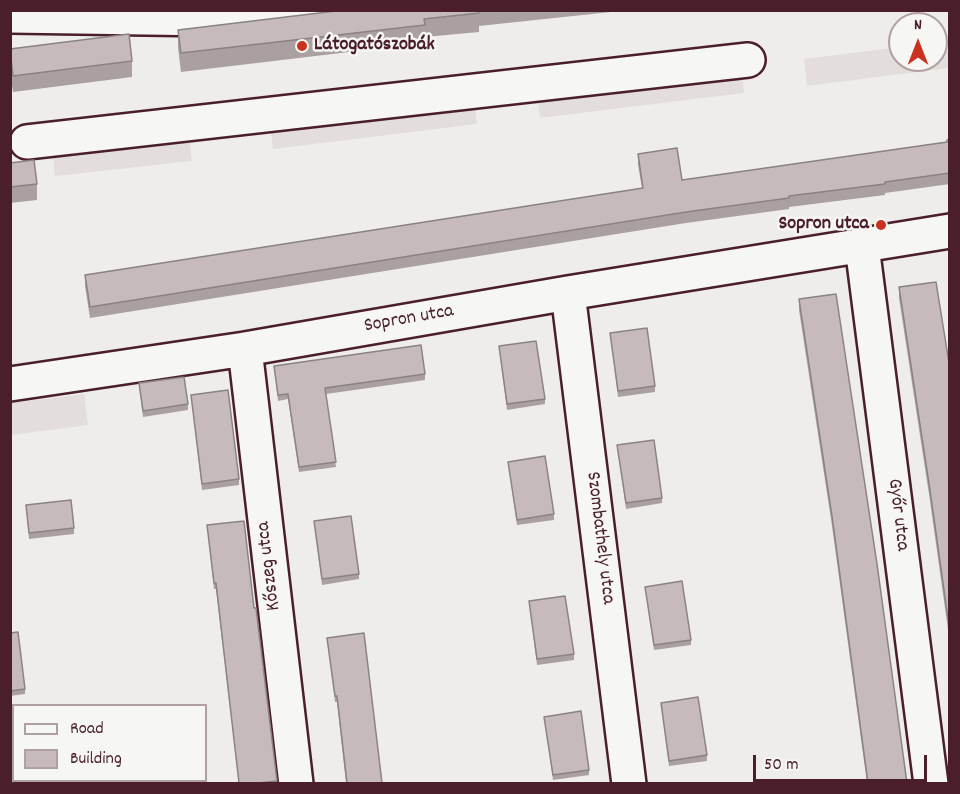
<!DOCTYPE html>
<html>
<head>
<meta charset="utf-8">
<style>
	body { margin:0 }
	#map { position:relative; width:960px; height:794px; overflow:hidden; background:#efedea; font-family:Dekko,sans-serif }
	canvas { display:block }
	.frame { position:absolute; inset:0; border:12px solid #4a1f2b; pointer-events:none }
	.legend { position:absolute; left:12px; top:704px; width:195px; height:78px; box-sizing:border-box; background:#f6f6f2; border:2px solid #b1a0a2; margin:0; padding:8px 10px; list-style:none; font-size:18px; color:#4a1f2b }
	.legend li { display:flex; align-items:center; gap:12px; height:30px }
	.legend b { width:30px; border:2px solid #b1a0a2 }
	.north { position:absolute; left:888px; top:12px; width:60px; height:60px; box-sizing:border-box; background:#f6f6f2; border:2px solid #b1a0a2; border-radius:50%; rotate:0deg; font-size:16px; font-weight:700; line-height:24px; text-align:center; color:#4a1f2b }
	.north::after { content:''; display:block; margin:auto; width:21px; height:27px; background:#c8321e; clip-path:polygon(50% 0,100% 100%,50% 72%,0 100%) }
	.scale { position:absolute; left:753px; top:755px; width:174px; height:27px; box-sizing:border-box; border:3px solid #4a1f2b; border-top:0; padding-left:8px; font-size:18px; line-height:21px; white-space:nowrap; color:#4a1f2b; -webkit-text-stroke:4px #f6f6f2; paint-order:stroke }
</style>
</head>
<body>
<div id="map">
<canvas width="960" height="794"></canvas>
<div class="frame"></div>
<ul class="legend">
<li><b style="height:8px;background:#f6f6f2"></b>Road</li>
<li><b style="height:16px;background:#c6babb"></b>Building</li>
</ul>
<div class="north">N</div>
<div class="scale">50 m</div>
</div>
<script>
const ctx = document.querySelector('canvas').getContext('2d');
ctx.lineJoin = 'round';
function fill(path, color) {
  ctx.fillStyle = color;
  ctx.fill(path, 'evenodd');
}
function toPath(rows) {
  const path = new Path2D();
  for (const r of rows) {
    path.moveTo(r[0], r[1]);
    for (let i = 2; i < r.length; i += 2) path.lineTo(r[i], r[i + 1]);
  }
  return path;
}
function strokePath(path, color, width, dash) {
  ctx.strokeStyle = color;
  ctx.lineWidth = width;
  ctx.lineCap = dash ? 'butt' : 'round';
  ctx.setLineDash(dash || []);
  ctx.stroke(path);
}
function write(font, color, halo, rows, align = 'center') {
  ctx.font = font + ' Dekko,sans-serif';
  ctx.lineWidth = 5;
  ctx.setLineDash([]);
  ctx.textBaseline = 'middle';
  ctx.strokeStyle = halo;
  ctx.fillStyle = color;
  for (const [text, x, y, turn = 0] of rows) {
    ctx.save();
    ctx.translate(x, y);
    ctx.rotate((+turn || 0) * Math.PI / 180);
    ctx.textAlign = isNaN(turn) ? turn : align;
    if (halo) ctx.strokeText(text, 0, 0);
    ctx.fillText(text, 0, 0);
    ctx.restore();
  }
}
fill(toPath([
	[949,41,949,68,807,86,804,59,900,47,900,60,936,60,936,43],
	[741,66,744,93,540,118,537,91],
	[474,97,477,124,273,149,270,122],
	[189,134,192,161,55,176,52,150],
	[84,394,88,425,11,435,11,403]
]), '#e3dedc');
const minor = toPath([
	[10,16,214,19,213,10],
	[214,19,354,10],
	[27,142,748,60],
	[862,246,931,784],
	[568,293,629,784],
	[245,349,296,784],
	[10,384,245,349,568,293,950,231]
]);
strokePath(minor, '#4a1f2b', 38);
strokePath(minor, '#f6f6f2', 33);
fill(toPath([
	[344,10,611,10,611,12,479,26,479,32,425,37,425,43,181,72,178,48,178,30],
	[10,49,132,61,132,77,13,92,10,72],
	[950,140,950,184,885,193,885,195,789,207,789,209,686,223,90,318,85,286,85,275,642,188,638,165,638,154,682,180,947,142],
	[10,163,37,184,37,200,10,203],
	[899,287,950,369,950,644,930,501,899,298],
	[799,299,907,783,867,783,832,526,799,310],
	[610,333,655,386,655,392,618,397],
	[499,346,545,399,545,404,507,410],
	[274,366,425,374,425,380,326,394,336,467,299,472,288,399,278,401],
	[139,383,188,404,188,410,143,417],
	[191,395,239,479,239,485,202,490],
	[617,445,662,498,662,503,626,509],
	[508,462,554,514,554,520,517,525],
	[26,505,74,528,74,534,29,539],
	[314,521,359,574,359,579,322,585],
	[207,525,254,608,256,608,277,783,239,783,216,589,214,589],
	[645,587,691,640,691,645,654,650],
	[529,601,574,654,574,660,537,665],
	[10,633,25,689,25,694,10,696],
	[327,638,382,783,346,783,337,702,335,702],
	[661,703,707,755,707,761,669,766],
	[544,717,589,770,589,775,553,780]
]), '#aaa0a1');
const building = toPath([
	[344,10,479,10,479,13,424,19,425,25,181,53,178,30,344,10],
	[129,34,132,61,13,76,10,49,129,34],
	[947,140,950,140,950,173,885,182,885,184,789,196,789,198,686,212,90,307,85,275,643,188,638,154,677,148,682,180,947,142,947,140],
	[34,160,37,184,10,187,10,163,34,160],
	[936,282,950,369,950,633,930,490,899,287,936,282],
	[836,294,877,564,907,783,868,783,832,516,799,299,836,294],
	[647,328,655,386,618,391,610,333,647,328],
	[536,341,545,399,507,404,499,346,536,341],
	[421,345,425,374,325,388,336,462,299,467,288,394,278,395,274,366,421,345],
	[184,377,188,404,143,411,139,383,184,377],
	[228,390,239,479,202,484,191,395,228,390],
	[654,440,662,498,626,503,617,445,654,440],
	[545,456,554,514,517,520,508,462,545,456],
	[71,500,74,528,29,533,26,505,71,500],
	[351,516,359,574,322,579,314,521,351,516],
	[244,521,254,608,256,608,277,781,258,783,239,783,216,583,214,583,207,525,244,521],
	[682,581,691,640,654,645,645,587,682,581],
	[565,596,574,654,537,659,529,601,565,596],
	[18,632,25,689,10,691,10,633,18,632],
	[364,633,382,783,347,783,337,696,335,696,327,638,364,633],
	[698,697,707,755,669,761,661,703,698,697],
	[581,711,589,770,553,775,544,717,581,711],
	[10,739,14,739,14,780,36,780,36,783,10,783,10,739]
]);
fill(building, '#c6babb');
strokePath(building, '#8b8283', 1.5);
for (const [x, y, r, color] of [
	[302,46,6,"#c8321e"],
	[881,225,6,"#c8321e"]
]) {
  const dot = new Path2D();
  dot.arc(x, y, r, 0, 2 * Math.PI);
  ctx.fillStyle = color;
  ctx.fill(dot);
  strokePath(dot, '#f6f6f2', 2);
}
write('bold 20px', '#4a1f2b', '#f6f6f2', [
	["Látogatószobák",314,46],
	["Sopron utca",869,225,"right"]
], 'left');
write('20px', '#4a1f2b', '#f6f6f2', [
	["Sopron utca",409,320,-10],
	["Győr utca",897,515,83],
	["Szombathely utca",599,538,83],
	["Kőszeg utca",270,566,-97]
]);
</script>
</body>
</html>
